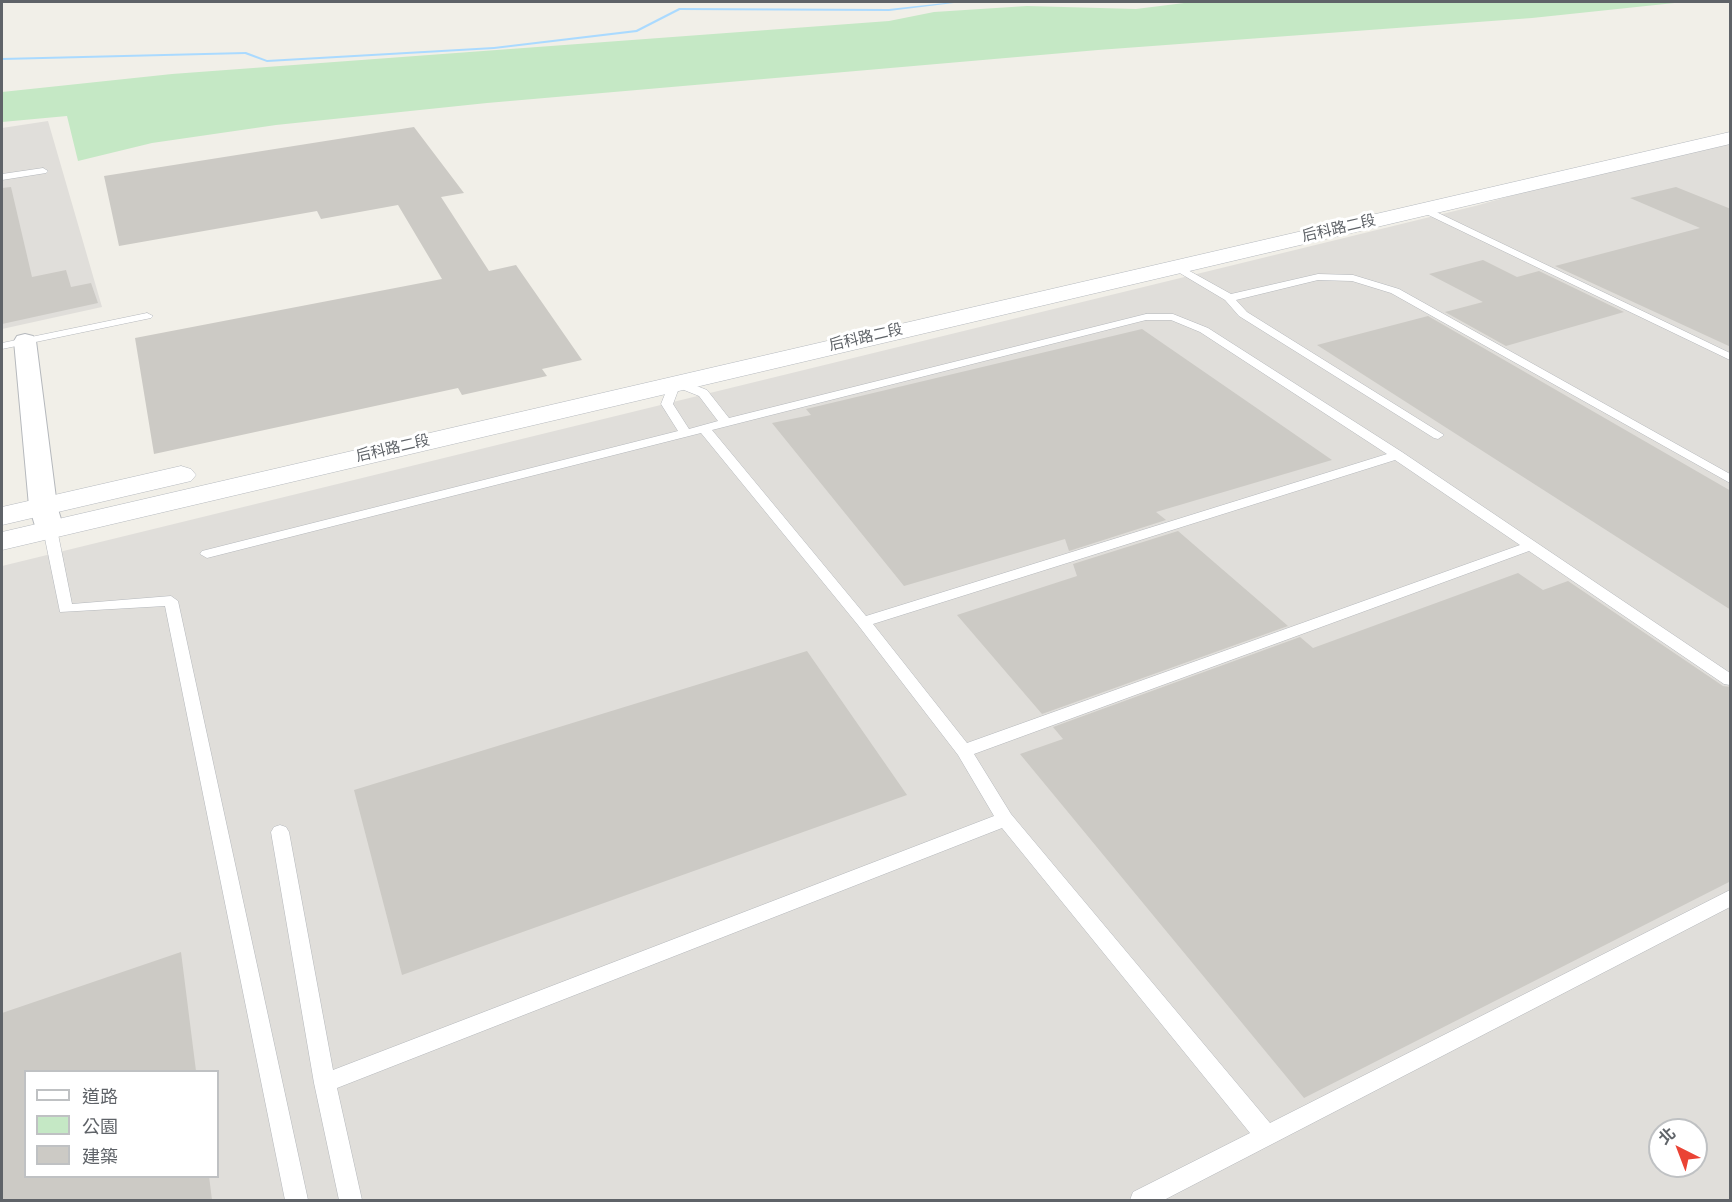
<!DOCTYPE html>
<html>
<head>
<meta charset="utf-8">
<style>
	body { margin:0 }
	#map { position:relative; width:1732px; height:1202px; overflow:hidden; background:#f1efe8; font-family:"Varela Round","Noto Sans TC",sans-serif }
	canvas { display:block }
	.frame { position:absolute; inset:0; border:3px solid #5f6368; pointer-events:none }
	.legend { position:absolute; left:24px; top:1070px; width:195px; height:108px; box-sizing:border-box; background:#fff; border:2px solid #bfc1c3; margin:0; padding:8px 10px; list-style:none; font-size:18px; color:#5f6368 }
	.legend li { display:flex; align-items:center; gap:12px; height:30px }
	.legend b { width:30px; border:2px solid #bfc1c3 }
	.north { position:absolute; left:1648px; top:1118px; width:60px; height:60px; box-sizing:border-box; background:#fff; border:2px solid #bfc1c3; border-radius:50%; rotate:318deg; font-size:16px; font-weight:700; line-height:24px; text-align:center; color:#5f6368 }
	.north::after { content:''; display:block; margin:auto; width:21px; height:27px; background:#ea4335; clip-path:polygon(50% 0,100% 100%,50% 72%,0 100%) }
</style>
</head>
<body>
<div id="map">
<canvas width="1732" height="1202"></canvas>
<div class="frame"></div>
<ul class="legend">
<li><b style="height:8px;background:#fff"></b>道路</li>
<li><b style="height:16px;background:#c5e8c5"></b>公園</li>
<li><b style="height:16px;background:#cccac5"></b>建築</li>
</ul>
<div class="north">北</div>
</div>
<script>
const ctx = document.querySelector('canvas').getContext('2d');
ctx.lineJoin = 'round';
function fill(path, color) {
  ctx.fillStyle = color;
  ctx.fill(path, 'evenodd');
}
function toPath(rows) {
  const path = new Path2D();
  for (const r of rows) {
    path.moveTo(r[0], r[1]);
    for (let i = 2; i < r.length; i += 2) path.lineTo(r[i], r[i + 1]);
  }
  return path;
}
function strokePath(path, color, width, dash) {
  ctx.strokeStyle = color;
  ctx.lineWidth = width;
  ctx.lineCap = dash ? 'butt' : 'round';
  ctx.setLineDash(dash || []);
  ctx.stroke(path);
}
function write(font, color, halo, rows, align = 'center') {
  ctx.font = font + ' "Varela Round","Noto Sans TC",sans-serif';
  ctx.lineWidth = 6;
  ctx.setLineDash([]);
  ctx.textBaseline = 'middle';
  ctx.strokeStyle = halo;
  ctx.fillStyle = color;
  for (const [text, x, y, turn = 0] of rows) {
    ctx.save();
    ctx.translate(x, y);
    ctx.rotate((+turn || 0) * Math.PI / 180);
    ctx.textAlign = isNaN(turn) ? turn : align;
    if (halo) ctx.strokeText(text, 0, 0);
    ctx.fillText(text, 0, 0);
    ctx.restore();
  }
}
fill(toPath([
	[48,121,102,307,2,329,2,128],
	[1730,134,1730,1200,2,1200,2,566,1475,206],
	[26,1072,218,1072,218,1176,26,1176],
	[1660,1130,1696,1130,1696,1166,1660,1166]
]), '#e0deda');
fill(toPath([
	[1192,2,1684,2,1532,18,1098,50,487,103,276,125,152,143,78,161,67,116,2,122,2,92,172,74,889,21,934,12,1027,6,1136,9]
]), '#c5e8c5');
fill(toPath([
	[954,2,962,2,889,11,680,10,637,32,494,49,267,62,245,54,2,60,2,58,246,52,267,60,494,47,636,30,679,8,889,9,954,2]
]), '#aadaff');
fill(toPath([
	[414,127,464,193,441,197,489,271,516,265,582,360,542,369,547,376,462,395,458,388,154,454,135,338,442,279,398,205,321,219,317,211,119,246,104,176],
	[11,187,32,277,66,270,71,287,91,283,98,303,2,324,2,188],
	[1676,187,1731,209,1731,347,1555,266,1700,228,1630,198],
	[1483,260,1517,277,1539,271,1624,312,1506,346,1445,312,1483,302,1429,274],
	[1428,316,1731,491,1731,610,1317,345],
	[1142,329,1332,460,1156,512,1166,520,1069,551,1065,539,904,586,772,423,811,415,806,409],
	[1178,531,1288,626,1042,714,957,615,1077,576,1073,564],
	[1518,573,1543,590,1568,581,1723,686,1731,687,1731,881,1304,1098,1020,754,1063,739,1053,727,1300,637,1313,648],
	[807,651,907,795,402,975,354,790],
	[181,952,196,1071,26,1071,26,1176,209,1176,212,1200,2,1200,2,1013]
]), '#cccac5');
const lane = toPath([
	[43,168,48,171,46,173,2,180,2,174,43,168],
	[1422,208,1428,208,1730,353,1730,360,1422,212,1422,208],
	[1177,264,1231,294,1318,274,1353,275,1399,289,1730,474,1730,483,1391,293,1352,281,1318,280,1236,300,1247,312,1444,435,1438,439,1434,438,1239,316,1225,300,1173,269,1173,265,1177,264],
	[147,313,153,316,151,318,2,349,2,343,147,313],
	[1146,314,1173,314,1208,328,1402,452,1730,673,1730,685,1724,684,1529,551,974,754,1011,814,1270,1123,1730,890,1730,907,1164,1200,1130,1200,1133,1192,1250,1133,1002,828,337,1088,362,1200,339,1200,314,1083,271,832,274,827,280,825,286,827,289,832,333,1070,994,816,958,755,858,625,701,433,207,558,200,554,202,551,678,431,661,404,671,379,679,379,707,390,729,418,1146,314],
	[1146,320,1171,320,1200,332,1387,454,866,616,712,430,1146,320],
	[679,388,699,396,718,421,689,429,673,404,679,388],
	[1395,460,1520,545,967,743,873,624,1395,460],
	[50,525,57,529,72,604,171,596,178,601,308,1200,285,1200,165,606,60,612,43,529,50,525]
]);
const street = toPath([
	[25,334,33,336,36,341,57,506,64,529,60,535,50,537,40,535,36,529,29,506,14,341,17,336,25,334]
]);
const secondary = toPath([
	[1730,132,1730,144,2,550,2,532,1730,132],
	[181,466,191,469,196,475,191,481,2,525,2,507,181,466]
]);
strokePath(lane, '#b5b8bc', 1);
strokePath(street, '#b5b8bc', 2);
strokePath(secondary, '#b6babf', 1);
fill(lane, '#fff');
fill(street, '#fff');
fill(secondary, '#fff');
write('15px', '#5f6368', '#fff', [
	["后科路二段",1339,229,-13],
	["后科路二段",866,338,-13],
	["后科路二段",393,449,-13]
]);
</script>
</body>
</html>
